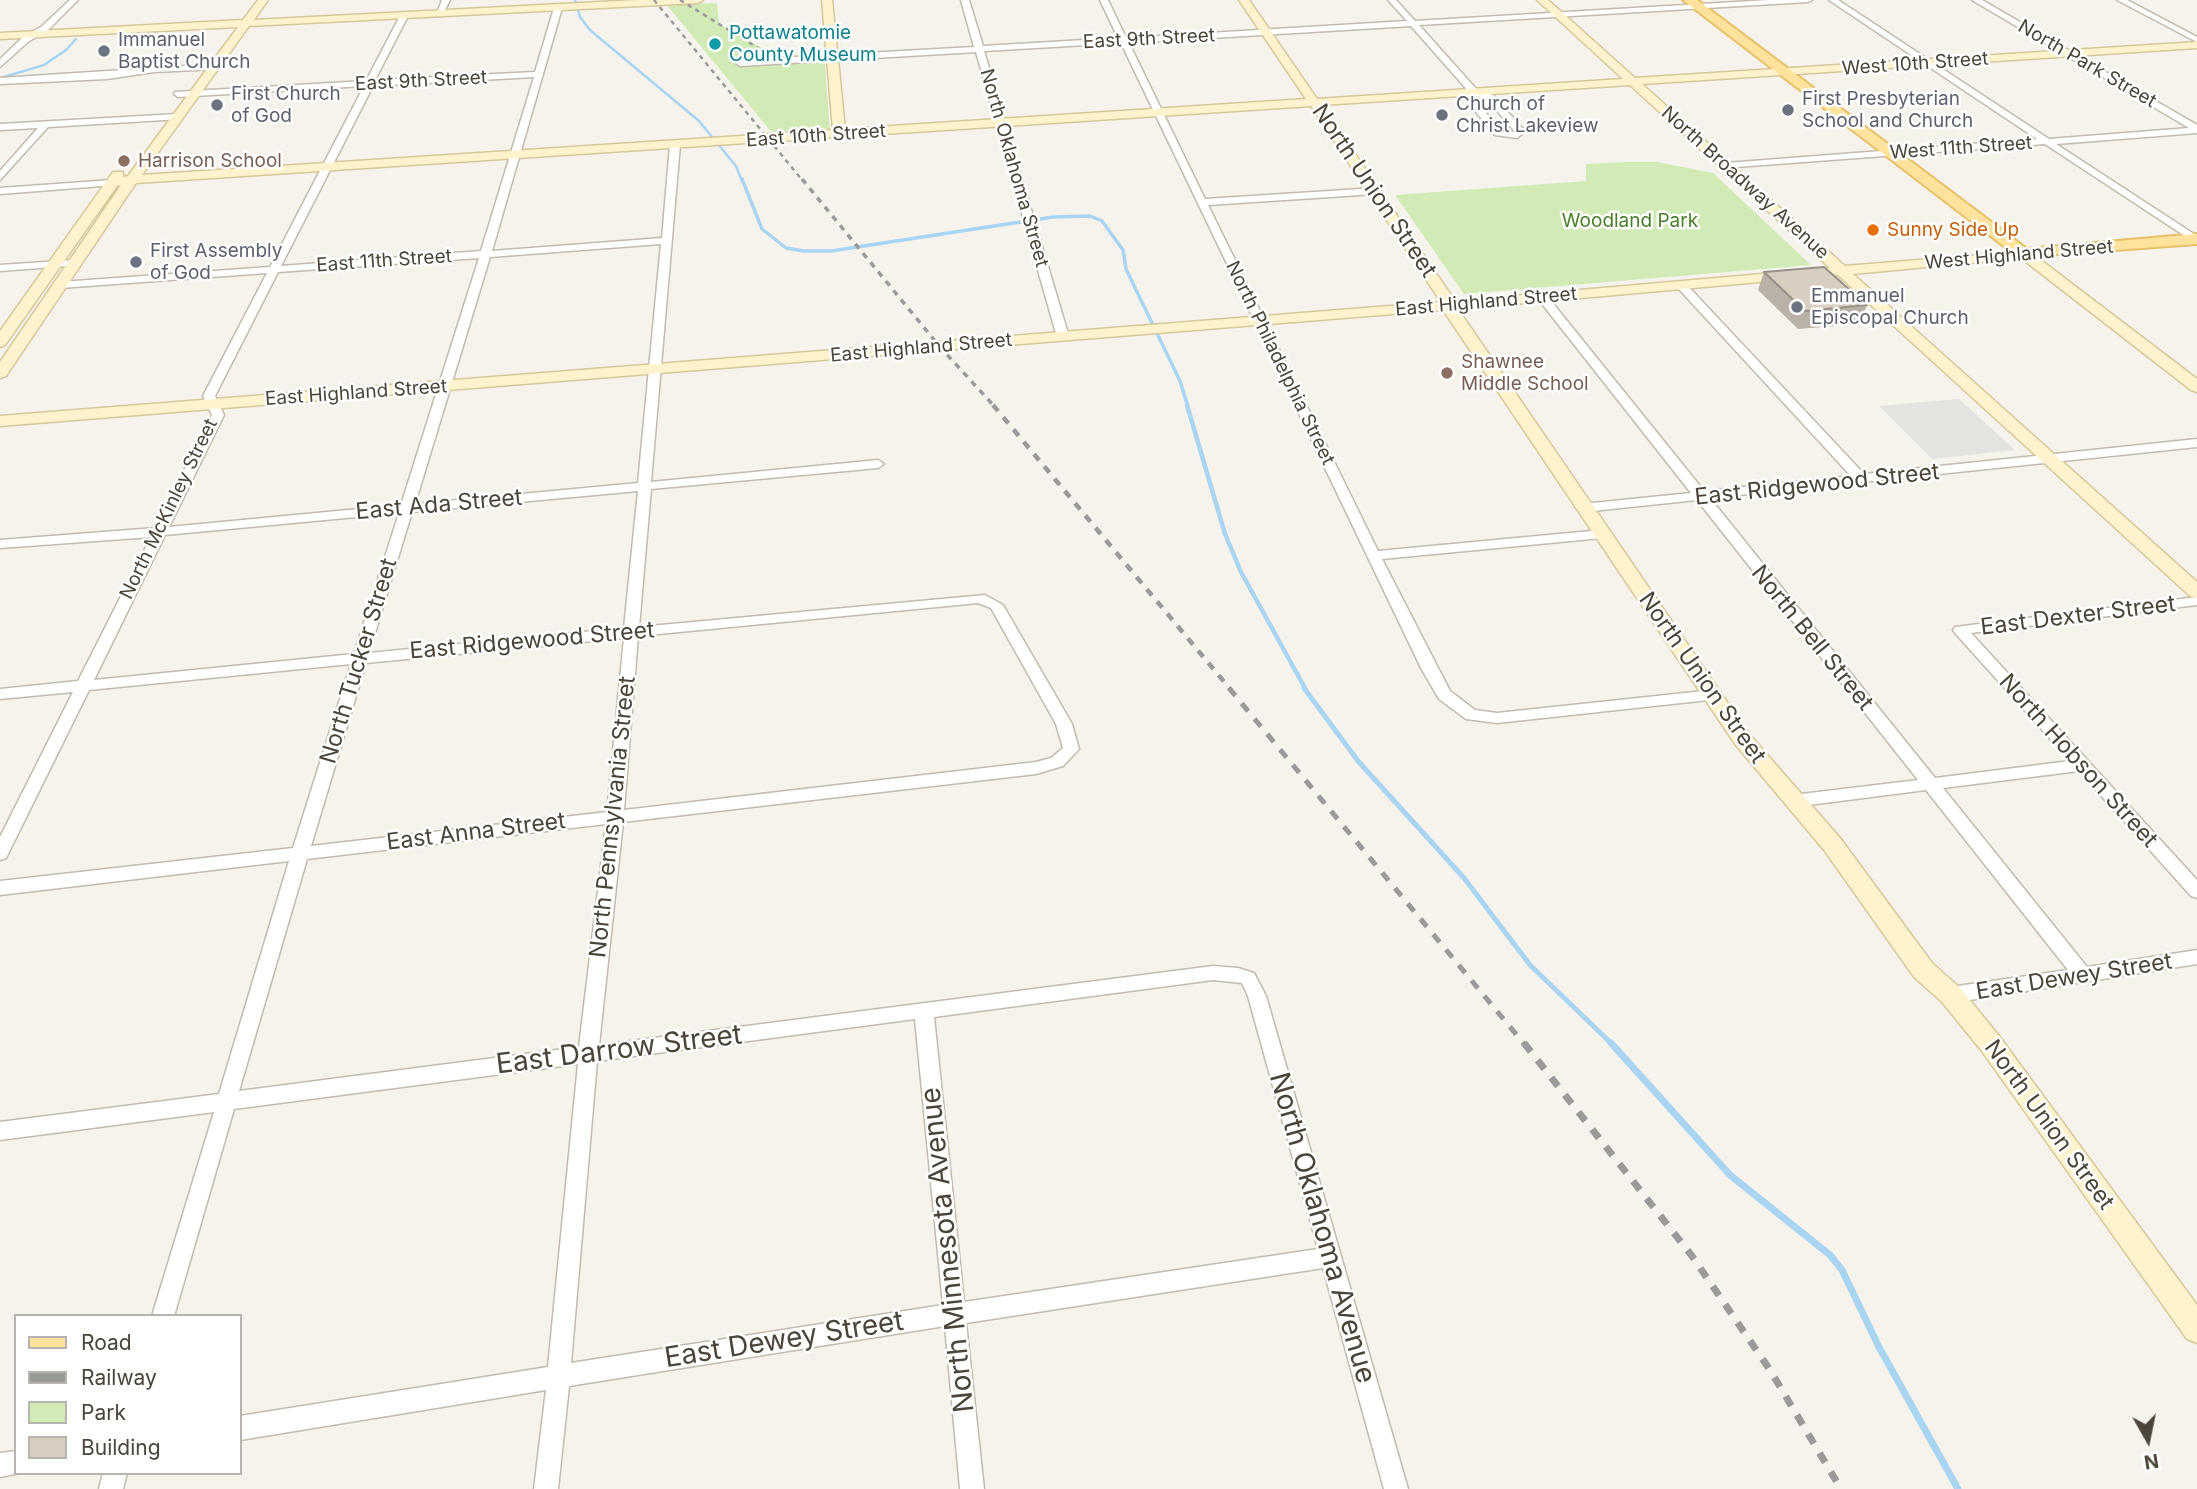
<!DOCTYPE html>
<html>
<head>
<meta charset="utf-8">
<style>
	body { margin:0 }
	#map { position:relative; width:2197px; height:1489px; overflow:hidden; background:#f6f3ec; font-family:Inter,sans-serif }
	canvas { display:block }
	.legend { position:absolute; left:14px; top:1314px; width:228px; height:161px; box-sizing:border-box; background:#fff; border:2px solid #b7b4b0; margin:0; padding:9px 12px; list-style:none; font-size:21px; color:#4b4439 }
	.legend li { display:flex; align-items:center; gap:14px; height:35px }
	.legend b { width:35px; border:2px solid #b7b4b0 }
	.north { position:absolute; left:2113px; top:1405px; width:70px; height:70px; -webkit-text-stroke:5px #fff; paint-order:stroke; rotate:171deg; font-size:19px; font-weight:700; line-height:28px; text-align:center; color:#4b4439 }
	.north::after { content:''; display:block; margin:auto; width:24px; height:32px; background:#4b4439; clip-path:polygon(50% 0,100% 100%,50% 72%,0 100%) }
</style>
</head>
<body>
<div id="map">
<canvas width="2197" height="1489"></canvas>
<ul class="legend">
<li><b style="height:9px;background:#ffe39c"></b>Road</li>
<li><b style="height:9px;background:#9a9a9a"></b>Railway</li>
<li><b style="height:19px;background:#d2eab5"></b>Park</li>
<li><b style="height:19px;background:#d8cfc1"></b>Building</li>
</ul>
<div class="north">N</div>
</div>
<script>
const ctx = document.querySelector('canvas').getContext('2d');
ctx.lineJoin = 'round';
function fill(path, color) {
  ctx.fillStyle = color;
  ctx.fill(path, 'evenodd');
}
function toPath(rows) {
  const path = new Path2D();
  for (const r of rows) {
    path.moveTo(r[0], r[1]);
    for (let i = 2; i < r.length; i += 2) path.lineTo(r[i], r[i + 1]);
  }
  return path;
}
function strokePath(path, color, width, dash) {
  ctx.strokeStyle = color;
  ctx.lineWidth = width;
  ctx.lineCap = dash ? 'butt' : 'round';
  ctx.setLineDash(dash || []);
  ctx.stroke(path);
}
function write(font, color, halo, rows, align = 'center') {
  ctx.font = font + ' Inter,sans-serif';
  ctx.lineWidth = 5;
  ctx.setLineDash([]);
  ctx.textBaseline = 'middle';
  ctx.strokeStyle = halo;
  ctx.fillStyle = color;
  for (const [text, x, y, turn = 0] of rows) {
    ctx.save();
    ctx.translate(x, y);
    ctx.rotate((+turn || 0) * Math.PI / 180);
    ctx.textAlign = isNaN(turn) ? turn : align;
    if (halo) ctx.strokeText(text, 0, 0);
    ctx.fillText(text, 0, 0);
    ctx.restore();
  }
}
fill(toPath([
	[717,3,719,24,778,57,824,54,830,130,773,134,666,4],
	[1625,162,1657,162,1713,173,1811,265,1464,294,1395,195,1586,181,1586,164]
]), '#d2eab5');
fill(toPath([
	[1959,399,2015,450,1932,459,1879,406]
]), '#e5e3e0');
strokePath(toPath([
	[575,0,580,17,590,30,699,121,736,166,742,181],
	[0,78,44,65,66,50,76,39]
]), '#a9d4f2', 2.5);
strokePath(toPath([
	[742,179,762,229,786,248,804,251,831,251,1053,217,1090,216,1102,221,1123,250,1126,269,1180,381,1188,407]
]), '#a9d4f2', 3.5);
strokePath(toPath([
	[1187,405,1225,534,1241,572,1306,690]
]), '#a9d4f2', 4.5);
strokePath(toPath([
	[1304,688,1358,761,1464,878,1530,965,1613,1045]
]), '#a9d4f2', 5);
strokePath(toPath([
	[1611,1043,1730,1175,1830,1255,1842,1270,1879,1347,1958,1489]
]), '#a9d4f2', 7);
const street = toPath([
	[70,0,78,0,47,31,29,41,0,67,0,59,23,37,41,27,70,0],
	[442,0,450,0,442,16,436,16,442,0],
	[961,0,969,0,983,46,1118,38,1100,0,1108,0,1126,38,1407,21,1388,0,1396,0,1415,21,1769,0,1812,0,1808,2,1419,25,1478,91,1493,95,1523,129,1523,133,1517,138,1495,135,1465,99,1470,93,1411,26,1129,43,1205,199,1376,188,1381,191,1376,194,1208,205,1378,551,1602,530,1609,534,1602,538,1382,559,1450,691,1475,710,1497,713,1713,690,1721,695,1718,699,1497,723,1466,719,1439,699,1421,668,1121,43,984,51,1069,337,1063,340,1057,337,976,52,740,66,736,63,740,60,974,47,961,0],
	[1477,96,1487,99,1515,132,1501,131,1474,99,1477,96],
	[1829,0,1838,0,2049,139,2189,128,1972,0,1982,0,2197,125,2197,133,2056,144,2197,236,2197,244,2045,144,1723,168,1721,166,1726,163,2037,139,1829,0],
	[2117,0,2127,0,2197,37,2197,42,2117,0],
	[558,6,562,8,492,251,662,238,670,145,675,142,680,145,651,482,878,460,884,464,878,468,651,489,639,627,985,595,1003,605,1072,724,1079,749,1063,766,1036,774,623,822,599,1045,1213,966,1238,968,1254,973,1266,996,1408,1489,1384,1489,1323,1268,966,1323,984,1489,960,1489,945,1326,569,1386,558,1489,534,1489,546,1390,240,1440,240,1416,548,1367,578,1064,234,1109,174,1316,152,1316,214,1112,0,1140,0,1122,219,1094,289,861,0,895,0,881,293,848,351,664,89,690,8,854,6,858,0,860,0,837,73,692,0,699,0,689,78,681,151,537,0,548,0,540,155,528,212,415,203,396,267,273,60,288,55,285,60,282,270,267,364,86,178,97,174,94,175,92,366,81,400,16,404,14,408,16,375,80,535,72,554,8,558,6],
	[534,77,481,251,281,266,373,86,534,77],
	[661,244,638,483,415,504,490,257,661,244],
	[479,258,401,505,169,527,224,415,215,396,278,272,479,258],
	[638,491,624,628,369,653,412,512,638,491],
	[399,513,354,654,94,680,165,535,399,513],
	[978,603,991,608,1056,724,1063,748,1051,758,1036,762,624,810,638,636,978,603],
	[624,638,607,812,311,846,366,663,624,638],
	[606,824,579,1047,239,1091,307,859,606,824],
	[1213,980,1242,983,1248,996,1318,1249,964,1302,934,1017,1213,980],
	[915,1019,943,1305,571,1363,597,1061,915,1019],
	[215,64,218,65,218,69,154,72,107,79,0,84,0,78,215,64],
	[178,114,181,115,181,119,48,127,0,180,0,171,38,128,0,130,0,124,178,114],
	[112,180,115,181,115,185,0,194,0,188,112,180],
	[75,260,79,261,79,265,0,271,0,265,75,260],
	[1681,282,1685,283,1864,474,2197,439,2197,447,1710,498,1935,778,2070,761,1955,633,1953,630,1955,627,2197,597,2197,605,1971,633,2197,880,2197,898,2191,896,2079,771,1943,788,2087,967,2197,950,2197,964,1951,1003,1944,1000,1942,995,1944,990,1951,987,2068,970,1926,790,1793,807,1787,805,1785,801,1787,797,1793,795,1918,780,1697,500,1583,512,1576,508,1583,504,1691,493,1539,300,1538,298,1543,295,1547,296,1704,491,1851,476,1677,287,1677,283,1681,282],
	[16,1451,16,1473,20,1473,0,1477,0,1453,16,1451],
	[103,1473,127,1473,123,1489,99,1489,103,1473]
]);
const secondary = toPath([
	[258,0,268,0,254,20,638,0,703,0,698,3,249,26,142,175,833,130,822,0,832,0,845,129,1306,99,1239,0,1249,0,1317,99,1623,79,1537,0,1548,0,1635,78,2197,42,2197,48,1642,84,1845,266,2029,251,2197,379,2197,392,2191,390,2021,258,1853,274,2197,582,2197,598,2190,596,1838,275,1458,309,1749,734,1840,838,1932,963,1960,988,1999,1036,2197,1305,2197,1343,2187,1339,1981,1050,1942,1002,1914,977,1824,850,1735,744,1443,310,0,426,0,416,1441,302,1311,106,136,183,6,376,0,378,0,362,121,185,117,186,5,345,0,347,0,331,113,172,123,172,123,177,128,176,238,27,0,39,0,33,243,20,258,0],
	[1630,85,1830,268,1455,301,1322,105,1630,85]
]);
const primary = toPath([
	[1683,0,1697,0,2027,249,2197,234,2197,244,2018,257,1683,0]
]);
strokePath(street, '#c2bbae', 3);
strokePath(secondary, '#d6c79b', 3);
strokePath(primary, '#e6c16a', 4);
fill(street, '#fff');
fill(secondary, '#fff3cd');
fill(primary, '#ffe39c');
strokePath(toPath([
	[654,0,803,181],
	[680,0,758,48]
]), '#9a9a9a', 2.5, [4.5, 4.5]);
strokePath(toPath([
	[802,179,940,347,995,407]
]), '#9a9a9a', 3.5, [6, 6]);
strokePath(toPath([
	[993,405,1231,690]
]), '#9a9a9a', 4.5, [8, 8]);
strokePath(toPath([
	[1229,688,1525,1045]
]), '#9a9a9a', 5, [10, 10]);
strokePath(toPath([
	[1524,1043,1692,1256,1770,1370,1841,1489]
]), '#9a9a9a', 7, [11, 11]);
fill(toPath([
	[1764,272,1867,305,1860,324,1798,329,1758,290]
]), '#bab2a6');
const building = toPath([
	[1824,267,1867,305,1805,311,1764,272,1824,267]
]);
fill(building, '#d8cfc1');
strokePath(building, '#979187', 2);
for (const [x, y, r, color] of [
	[715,44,7,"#0f9aa8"],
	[104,51,7,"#6b7280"],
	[217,105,7,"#6b7280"],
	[1788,110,7,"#6b7280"],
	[1442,115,7,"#6b7280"],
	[124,161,7,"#8d6e63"],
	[1873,230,7,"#e8710a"],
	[136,262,7,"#6b7280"],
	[1797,307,7,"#6b7280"],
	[1447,373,7,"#8d6e63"]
]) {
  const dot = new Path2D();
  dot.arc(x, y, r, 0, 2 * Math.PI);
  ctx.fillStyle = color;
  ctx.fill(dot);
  strokePath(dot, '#fff', 2.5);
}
write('19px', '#0d838f', '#fff', [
	["Pottawatomie",729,33],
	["County Museum",729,55]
], 'left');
write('19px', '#4b4439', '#fff', [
	["East 9th Street",1149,39,-3],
	["West 10th Street",1915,64,-4],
	["North Park Street",2087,64,30],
	["East 9th Street",421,81,-3],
	["East 10th Street",816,136,-4],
	["West 11th Street",1961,148,-4],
	["North Oklahoma Street",1014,168,74],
	["North Broadway Avenue",1745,183,42],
	["West Highland Street",2019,255,-5],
	["East 11th Street",384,261,-4],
	["East Highland Street",1486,302,-5],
	["East Highland Street",921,348,-5],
	["North Philadelphia Street",1280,363,64],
	["East Highland Street",356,393,-4],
	["North McKinley Street",169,509,-64]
]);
write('19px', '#5b616d', '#fff', [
	["Immanuel",118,40],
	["Baptist Church",118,62],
	["First Church",231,94],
	["of God",231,116],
	["First Presbyterian",1802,99],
	["School and Church",1802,121],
	["Church of",1456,104],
	["Christ Lakeview",1456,126],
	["First Assembly",150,251],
	["of God",150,273],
	["Emmanuel",1811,296],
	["Episcopal Church",1811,318]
], 'left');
write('19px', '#785e54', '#fff', [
	["Harrison School",138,161],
	["Shawnee",1461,362],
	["Middle School",1461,384]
], 'left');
write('19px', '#4a7f2a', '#fff', [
	["Woodland Park",1630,221]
]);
write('19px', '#c56008', '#fff', [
	["Sunny Side Up",1887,230]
], 'left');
write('23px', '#4b4439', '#fff', [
	["North Union Street",1374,191,56],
	["East Ridgewood Street",1817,485,-6],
	["East Ada Street",439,505,-5],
	["East Dexter Street",2078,616,-7],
	["North Bell Street",1812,638,51],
	["East Ridgewood Street",532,641,-5],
	["North Tucker Street",359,661,-73],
	["North Union Street",1702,678,55],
	["North Hobson Street",2078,761,48],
	["North Pennsylvania Street",613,817,-84],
	["East Anna Street",476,832,-7],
	["East Dewey Street",2074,977,-9],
	["North Union Street",2049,1125,54]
]);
write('28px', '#4b4439', '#fff', [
	["East Darrow Street",619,1050,-7],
	["North Oklahoma Avenue",1322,1228,74],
	["North Minnesota Avenue",948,1250,-96],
	["East Dewey Street",784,1340,-9]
]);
</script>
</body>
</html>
